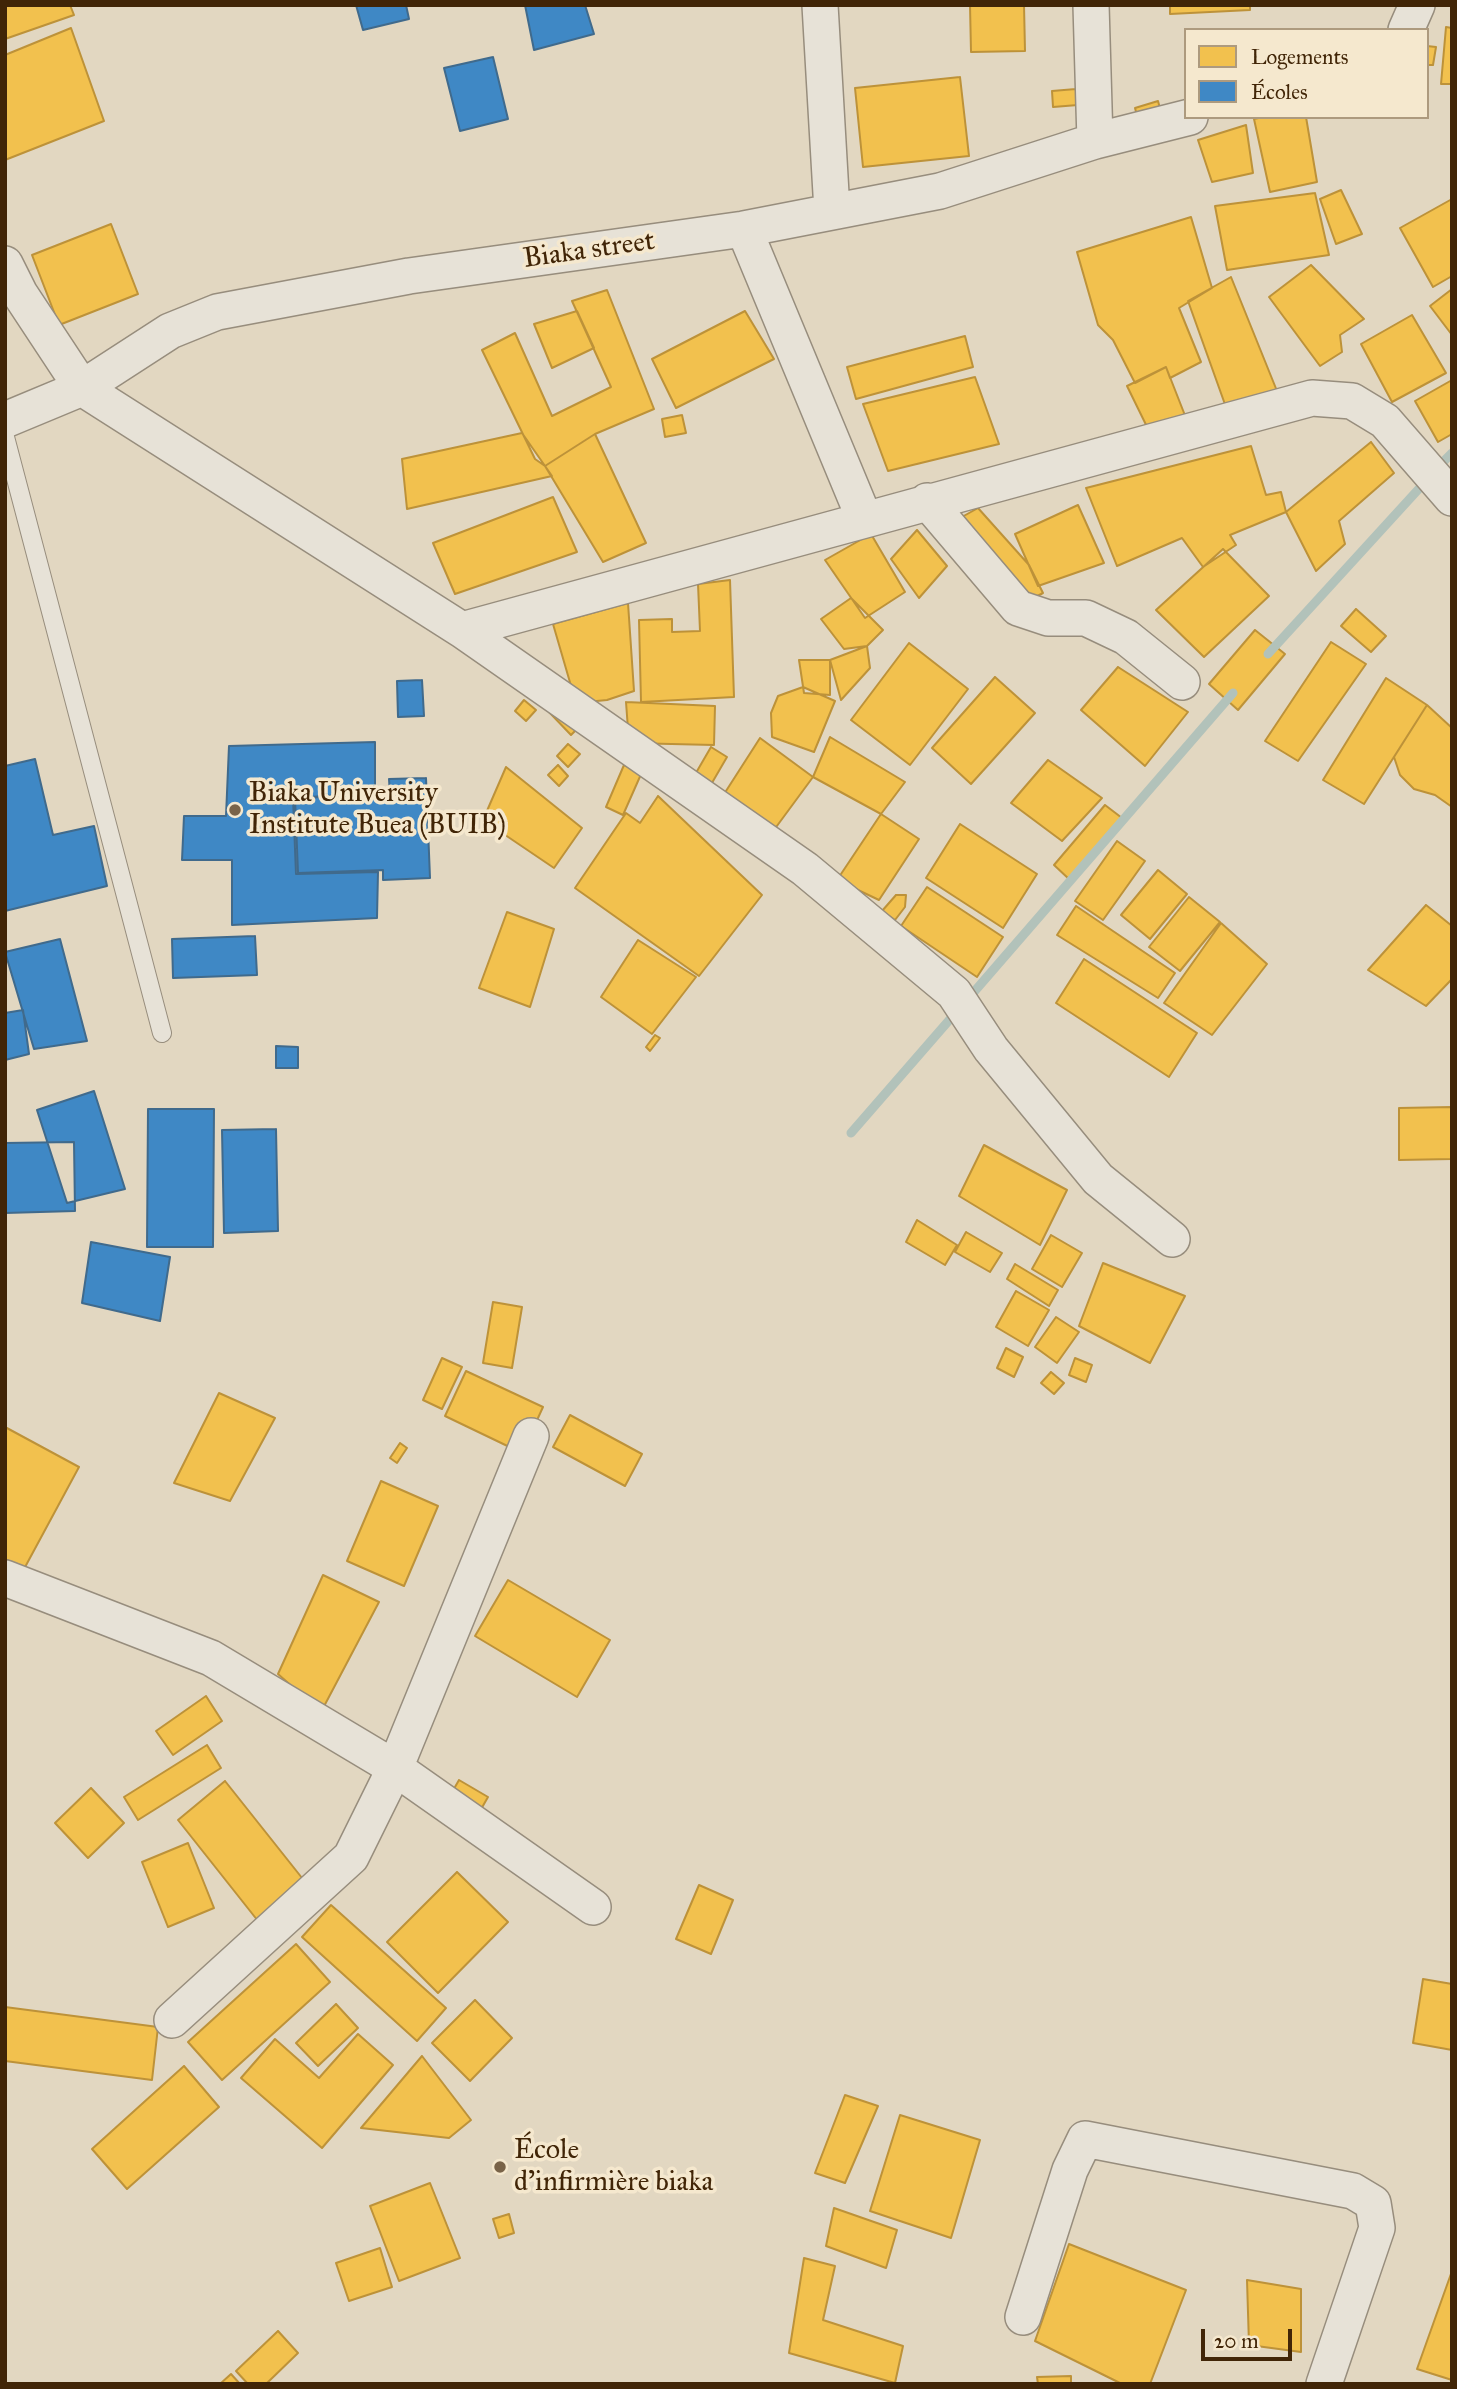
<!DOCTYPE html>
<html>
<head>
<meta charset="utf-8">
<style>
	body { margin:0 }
	#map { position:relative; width:1457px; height:2389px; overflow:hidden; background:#e2d7c1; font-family:"IM FELL Great Primer",serif }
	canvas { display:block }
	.frame { position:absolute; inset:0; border:7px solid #412507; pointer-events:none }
	.legend { position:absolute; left:1184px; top:28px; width:245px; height:91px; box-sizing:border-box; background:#f5e8ce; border:2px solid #ad9a7e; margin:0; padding:9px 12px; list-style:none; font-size:21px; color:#412507 }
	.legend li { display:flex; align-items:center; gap:14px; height:35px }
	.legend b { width:35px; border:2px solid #ad9a7e }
	.scale { position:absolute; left:1201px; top:2329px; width:91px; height:32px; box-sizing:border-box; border:4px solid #412507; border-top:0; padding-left:9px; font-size:21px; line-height:24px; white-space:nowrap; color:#412507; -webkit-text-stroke:5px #f5e8ce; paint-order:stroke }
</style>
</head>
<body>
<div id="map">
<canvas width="1457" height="2389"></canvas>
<div class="frame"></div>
<ul class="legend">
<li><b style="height:19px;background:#f2c14e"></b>Logements</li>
<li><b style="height:19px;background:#3f88c5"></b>Écoles</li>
</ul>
<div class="scale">20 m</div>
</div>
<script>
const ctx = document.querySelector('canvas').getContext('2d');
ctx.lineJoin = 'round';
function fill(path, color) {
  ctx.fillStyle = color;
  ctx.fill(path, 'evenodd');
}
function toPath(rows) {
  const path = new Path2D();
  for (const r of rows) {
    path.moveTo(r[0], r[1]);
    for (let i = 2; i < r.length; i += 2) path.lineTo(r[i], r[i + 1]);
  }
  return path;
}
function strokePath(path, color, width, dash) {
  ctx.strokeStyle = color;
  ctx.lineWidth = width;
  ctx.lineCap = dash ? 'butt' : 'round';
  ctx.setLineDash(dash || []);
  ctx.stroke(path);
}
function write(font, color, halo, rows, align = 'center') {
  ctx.font = font + ' "IM FELL Great Primer",serif';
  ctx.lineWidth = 7;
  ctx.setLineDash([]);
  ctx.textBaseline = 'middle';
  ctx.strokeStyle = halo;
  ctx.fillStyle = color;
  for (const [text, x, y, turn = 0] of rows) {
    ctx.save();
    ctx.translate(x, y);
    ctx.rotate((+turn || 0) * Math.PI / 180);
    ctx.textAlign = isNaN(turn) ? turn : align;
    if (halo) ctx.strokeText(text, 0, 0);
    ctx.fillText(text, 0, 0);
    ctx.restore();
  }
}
const homes = toPath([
	[5,5,70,5,74,15,5,39,5,5],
	[970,5,1024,5,1025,51,971,52,970,5],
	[1170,5,1250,5,1250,10,1170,14,1170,5],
	[1446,27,1452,28,1452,84,1441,84,1446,27],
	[71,28,104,121,5,160,5,55,71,28],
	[1427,46,1436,47,1433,65,1427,65,1427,46],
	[960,77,969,156,863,167,855,88,960,77],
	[1076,89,1078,105,1053,107,1052,91,1076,89],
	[1158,101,1162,116,1139,123,1135,108,1158,101],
	[1263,117,1306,117,1317,182,1270,192,1254,119,1263,117],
	[1246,125,1253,173,1212,182,1198,140,1246,125],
	[1341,190,1362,234,1336,244,1320,199,1341,190],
	[1315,193,1329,255,1227,270,1215,206,1315,193],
	[1452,199,1452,276,1433,287,1400,228,1452,199],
	[1191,217,1212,288,1179,308,1201,362,1170,378,1166,367,1135,383,1113,340,1098,325,1077,252,1191,217],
	[111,224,138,294,59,325,32,255,111,224],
	[1311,265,1364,319,1340,335,1342,352,1320,366,1269,297,1311,265],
	[1231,277,1277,391,1227,410,1188,301,1231,277],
	[1452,289,1452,335,1430,306,1452,289],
	[607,290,654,409,595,434,545,466,535,459,482,350,515,333,552,416,611,387,572,301,607,290],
	[577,311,594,348,552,368,534,324,577,311],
	[745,311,774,359,676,408,652,359,745,311],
	[1412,315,1446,373,1392,402,1361,344,1412,315],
	[965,336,973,367,856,399,847,367,965,336],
	[1166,367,1186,418,1152,437,1127,386,1166,367],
	[975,377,999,444,888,471,863,404,975,377],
	[1452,380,1452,434,1438,442,1415,401,1452,380],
	[682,415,686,433,665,437,662,419,682,415],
	[522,433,552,476,407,509,402,459,522,433],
	[595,434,646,543,603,562,545,466,595,434],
	[1371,442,1394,473,1339,521,1345,544,1316,571,1286,512,1371,442],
	[1251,446,1266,495,1281,492,1286,512,1230,535,1236,545,1203,567,1182,538,1117,566,1086,488,1251,446],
	[553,497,577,552,455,594,433,543,553,497],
	[1078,505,1104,563,1038,586,1015,534,1078,505],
	[978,508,1029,565,1043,593,1021,605,953,522,978,508],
	[917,530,947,566,919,598,891,559,917,530],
	[871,534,905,592,865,618,825,560,871,534],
	[1223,549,1269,596,1204,657,1156,610,1223,549],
	[730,580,734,697,641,702,639,620,672,619,672,632,700,631,698,584,730,580],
	[851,598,883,630,867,646,844,649,821,619,851,598],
	[628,603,634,691,607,700,576,703,553,624,628,603],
	[1356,609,1386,636,1371,652,1341,626,1356,609],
	[1255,630,1285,654,1238,710,1209,684,1255,630],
	[1331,642,1366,664,1298,761,1265,741,1331,642],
	[909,643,968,689,910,765,851,720,909,643],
	[867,646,870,668,841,700,830,660,867,646],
	[799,660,830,660,830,695,804,693,799,660],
	[1118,667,1188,712,1145,766,1081,710,1118,667],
	[995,677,1035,713,971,784,932,748,995,677],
	[1386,678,1427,705,1364,804,1323,780,1386,678],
	[803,687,835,701,814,752,772,737,771,713,778,696,803,687],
	[524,700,536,710,526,721,515,711,524,700],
	[626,702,715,706,714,745,629,743,626,702],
	[1427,705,1452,728,1452,807,1435,795,1414,789,1400,775,1394,757,1427,705],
	[549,712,581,725,571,735,549,712],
	[830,737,905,782,881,814,813,777,830,737],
	[760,738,813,777,771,834,717,805,760,738],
	[568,744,580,754,568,767,557,756,568,744],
	[711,747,727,757,709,788,693,778,711,747],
	[1048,760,1102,798,1062,841,1011,803,1048,760],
	[558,765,568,776,559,786,548,775,558,765],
	[624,765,642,772,623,815,606,807,624,765],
	[506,767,582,828,554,868,483,820,506,767],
	[658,796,762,895,699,976,575,888,626,813,640,823,658,796],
	[1105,805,1122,818,1070,880,1054,865,1105,805],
	[881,814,919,839,879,900,837,880,881,814],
	[960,824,1037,874,1003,928,926,878,960,824],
	[1117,841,1145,861,1103,920,1075,901,1117,841],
	[1158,870,1187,894,1150,939,1121,915,1158,870],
	[927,887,1003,937,977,977,901,926,927,887],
	[896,895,906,895,905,907,895,920,882,911,896,895],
	[1189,897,1220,922,1180,971,1149,947,1189,897],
	[1426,905,1452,926,1452,979,1426,1006,1368,970,1426,905],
	[1076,906,1175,973,1158,998,1057,935,1076,906],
	[507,912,554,929,530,1007,479,988,507,912],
	[1221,923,1267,964,1212,1035,1164,1003,1221,923],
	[638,940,696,977,652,1034,601,997,638,940],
	[1084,959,1197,1033,1169,1077,1056,1003,1084,959],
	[655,1035,660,1038,650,1051,646,1047,655,1035],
	[1452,1107,1452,1159,1399,1160,1399,1108,1452,1107],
	[984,1145,1067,1190,1040,1245,959,1196,984,1145],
	[917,1220,957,1245,945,1265,906,1242,917,1220],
	[966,1232,1002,1253,990,1272,955,1252,966,1232],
	[1051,1235,1082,1253,1062,1287,1032,1269,1051,1235],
	[1103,1263,1185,1296,1150,1363,1079,1326,1103,1263],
	[1015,1264,1058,1290,1049,1306,1007,1279,1015,1264],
	[1016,1291,1049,1310,1028,1346,996,1327,1016,1291],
	[493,1302,522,1307,512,1368,483,1363,493,1302],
	[1056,1317,1079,1332,1057,1363,1035,1347,1056,1317],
	[1006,1348,1023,1357,1014,1377,997,1368,1006,1348],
	[442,1358,462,1367,442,1409,423,1400,442,1358],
	[1075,1358,1092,1365,1086,1382,1069,1375,1075,1358],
	[466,1371,543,1407,522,1453,445,1416,466,1371],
	[1051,1372,1064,1383,1054,1394,1041,1383,1051,1372],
	[219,1393,275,1418,230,1501,174,1483,219,1393],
	[570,1415,642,1454,625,1486,553,1447,570,1415],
	[5,1427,79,1467,24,1569,5,1559,5,1427],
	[400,1443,407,1448,397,1463,390,1458,400,1443],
	[381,1481,438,1506,404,1586,347,1561,381,1481],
	[323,1575,379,1602,321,1712,278,1674,323,1575],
	[508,1580,610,1640,577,1697,475,1636,508,1580],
	[206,1696,222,1721,173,1755,156,1731,206,1696],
	[207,1745,221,1768,138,1820,124,1797,207,1745],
	[459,1780,488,1797,480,1811,451,1794,459,1780],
	[225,1781,306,1883,258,1921,178,1820,225,1781],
	[91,1788,124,1823,88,1858,55,1823,91,1788],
	[188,1843,214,1908,168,1927,142,1862,188,1843],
	[457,1872,508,1922,438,1993,387,1942,457,1872],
	[699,1885,733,1900,711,1954,676,1939,699,1885],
	[331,1905,446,2008,417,2041,302,1937,331,1905],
	[296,1944,330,1982,222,2080,188,2042,296,1944],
	[1423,1979,1452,1984,1452,2050,1413,2043,1423,1979],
	[475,2000,512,2038,470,2081,432,2043,475,2000],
	[336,2004,358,2028,318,2066,296,2043,336,2004],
	[5,2007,158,2027,152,2080,5,2061,5,2007],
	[358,2034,393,2065,322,2148,241,2078,275,2039,319,2078,358,2034],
	[422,2056,471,2120,449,2138,361,2128,422,2056],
	[184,2066,219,2107,127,2189,92,2149,184,2066],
	[845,2095,878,2106,845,2183,815,2173,845,2095],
	[900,2115,980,2140,951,2238,870,2211,900,2115],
	[430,2183,460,2258,399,2281,370,2206,430,2183],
	[834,2208,897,2230,886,2268,826,2246,834,2208],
	[509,2214,514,2233,499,2238,493,2219,509,2214],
	[1069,2244,1186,2290,1150,2384,1122,2384,1035,2341,1069,2244],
	[380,2248,392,2287,349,2301,336,2263,380,2248],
	[804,2258,835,2266,823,2320,903,2346,895,2383,789,2353,804,2258],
	[1452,2271,1452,2380,1417,2369,1452,2271],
	[1247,2280,1301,2289,1301,2352,1249,2345,1247,2280],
	[278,2331,298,2353,266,2384,248,2384,236,2371,278,2331],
	[231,2374,240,2384,220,2384,231,2374],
	[1071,2376,1071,2384,1038,2384,1037,2377,1071,2376]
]);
fill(homes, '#f2c14e');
strokePath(homes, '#bd9239', 2);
const schools = toPath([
	[356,5,406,5,409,19,363,30,356,5],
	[525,5,585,5,594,34,534,50,525,5],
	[493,57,508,119,460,131,444,68,493,57],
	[422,680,424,716,398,717,397,681,422,680],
	[375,742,375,793,293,798,296,874,378,872,377,918,232,925,232,860,182,860,184,816,226,816,229,746,375,742],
	[35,759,53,835,94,826,107,886,5,911,5,766,35,759],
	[426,778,430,878,383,880,383,870,298,873,295,798,390,795,389,779,426,778],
	[255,936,257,975,173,978,172,939,255,936],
	[60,939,87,1041,34,1049,5,952,60,939],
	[23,1010,29,1054,5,1060,5,1013,23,1010],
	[276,1046,298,1047,298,1068,276,1068,276,1046],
	[94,1091,125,1189,67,1203,37,1110,94,1091],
	[148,1109,214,1109,213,1247,147,1247,148,1109],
	[276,1129,278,1231,224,1233,222,1130,276,1129],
	[74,1142,75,1211,5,1213,5,1143,74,1142],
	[91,1242,170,1257,160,1321,82,1303,91,1242]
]);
fill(schools, '#3f88c5');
strokePath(schools, '#406a8c', 2);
strokePath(toPath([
	[1435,470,1452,453],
	[1268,654,1426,481],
	[967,1000,1233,693],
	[851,1133,958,1010]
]), '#b2c2ba', 9);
const service = toPath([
	[5,437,162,1033]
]);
const minor = toPath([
	[820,5,832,211],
	[1091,5,1095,141],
	[1406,30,1417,5],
	[744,229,864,518],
	[5,264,20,294,82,388,462,630,805,869,954,993,991,1049,1098,1179,1172,1239],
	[5,420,82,388,170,331,217,312,409,276,744,229,940,191,1095,141,1190,117],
	[927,501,1018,608,1048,618,1086,618,1126,637,1182,682],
	[462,630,1312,398,1352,401,1385,421,1452,498],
	[5,1578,211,1658,395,1768,593,1907],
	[172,2020,351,1857,395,1768,531,1436],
	[1023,2317,1070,2170,1085,2139,1353,2191,1373,2203,1377,2228,1324,2384]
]);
strokePath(service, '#978d7d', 20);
strokePath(minor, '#978d7d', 38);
strokePath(service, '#e7e2d7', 18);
strokePath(minor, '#e7e2d7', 35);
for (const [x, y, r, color] of [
	[235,810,7,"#796348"],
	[500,2167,7,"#796348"]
]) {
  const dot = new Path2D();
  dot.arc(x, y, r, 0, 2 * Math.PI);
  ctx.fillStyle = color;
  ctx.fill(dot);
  strokePath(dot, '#f5e8ce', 2.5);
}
write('28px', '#412507', '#f5e8ce', [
	["Biaka street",589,251,-8]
]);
write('28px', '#412507', '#f5e8ce', [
	["Biaka University",249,794],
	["Institute Buea (BUIB)",249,826],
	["École",514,2151],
	["d'infirmière biaka",514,2183]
], 'left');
</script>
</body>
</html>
